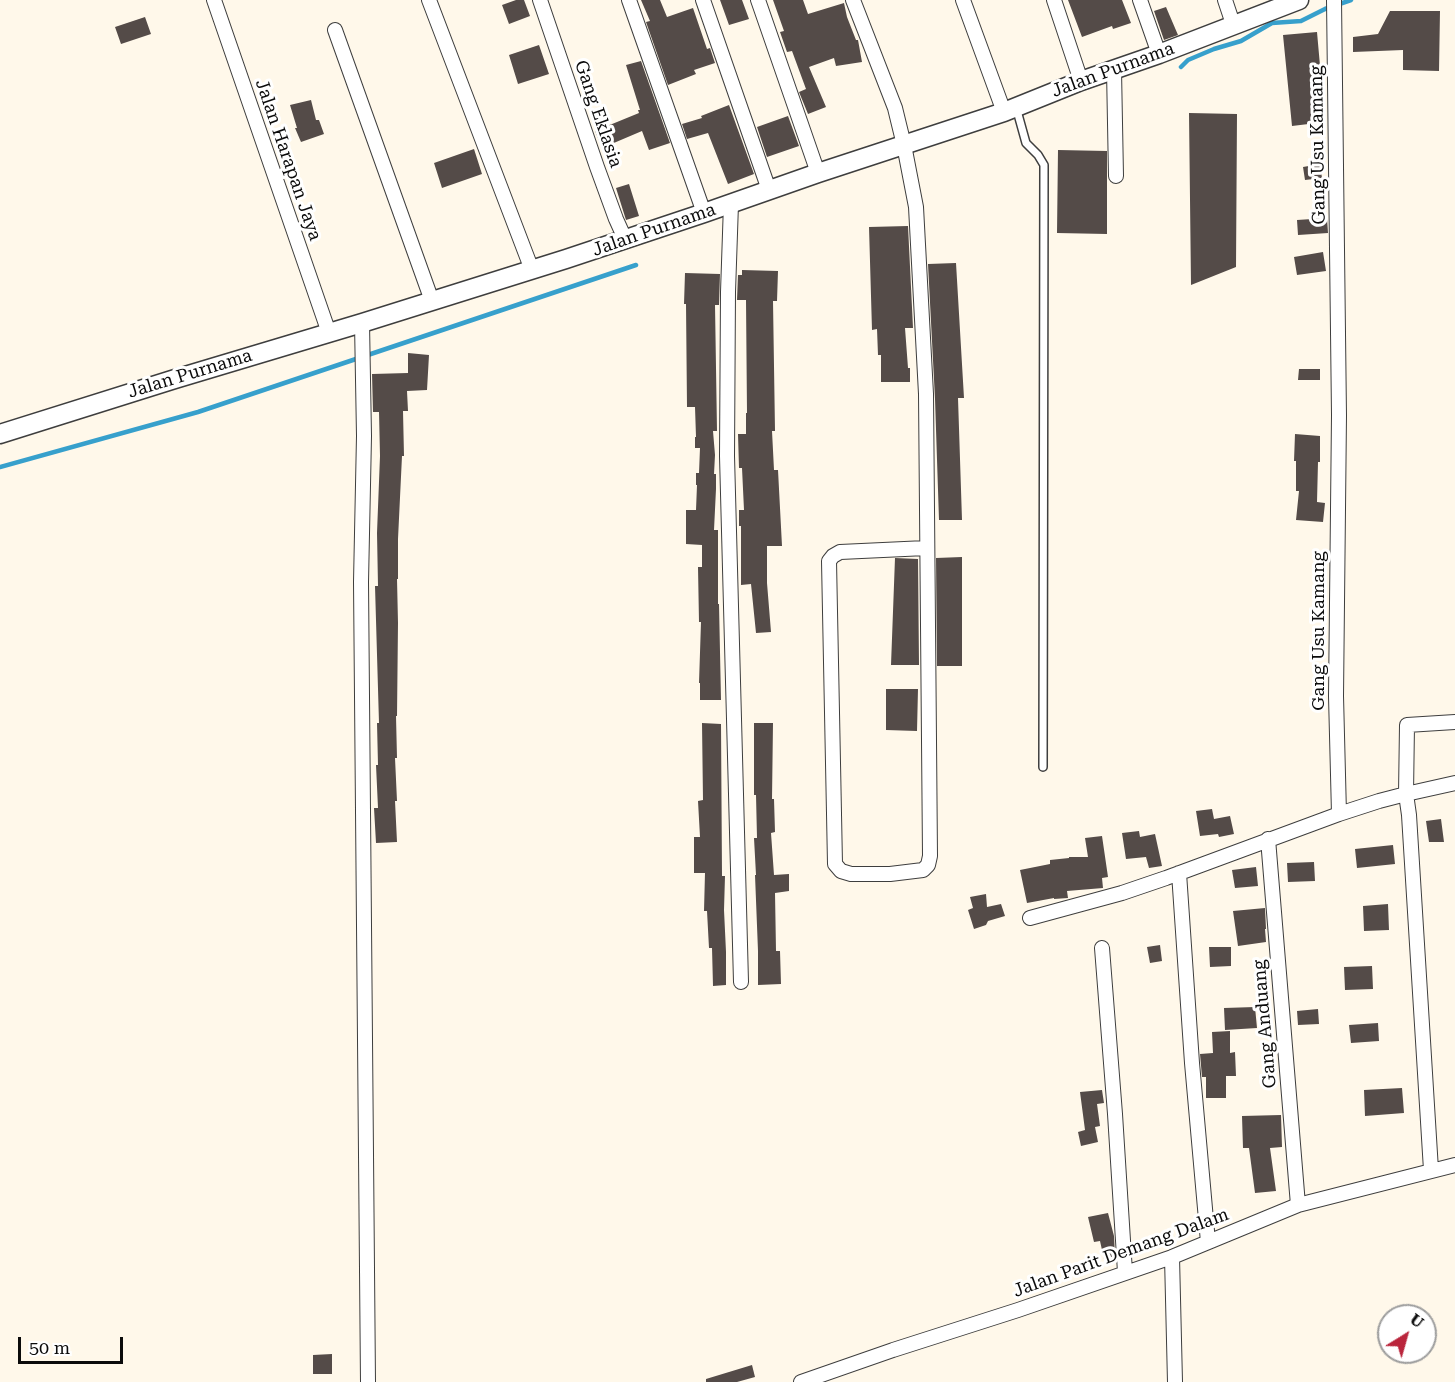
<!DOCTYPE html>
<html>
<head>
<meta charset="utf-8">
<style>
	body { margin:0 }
	#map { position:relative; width:1455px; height:1382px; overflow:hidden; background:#fff8ea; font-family:"Roboto Serif",serif }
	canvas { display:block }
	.north { position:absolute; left:1377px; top:1304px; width:60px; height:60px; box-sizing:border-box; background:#fff; border:2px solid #9d9d9d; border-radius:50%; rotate:37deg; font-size:16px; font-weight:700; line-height:24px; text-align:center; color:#0b0b0b }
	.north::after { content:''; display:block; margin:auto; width:21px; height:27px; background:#ba253c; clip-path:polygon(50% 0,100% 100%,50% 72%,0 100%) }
	.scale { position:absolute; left:18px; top:1337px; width:105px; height:27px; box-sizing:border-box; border:3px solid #0b0b0b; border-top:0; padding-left:8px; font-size:18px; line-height:21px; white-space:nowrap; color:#0b0b0b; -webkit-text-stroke:4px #fff; paint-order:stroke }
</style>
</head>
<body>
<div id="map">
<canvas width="1455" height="1382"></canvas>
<div class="north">U</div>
<div class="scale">50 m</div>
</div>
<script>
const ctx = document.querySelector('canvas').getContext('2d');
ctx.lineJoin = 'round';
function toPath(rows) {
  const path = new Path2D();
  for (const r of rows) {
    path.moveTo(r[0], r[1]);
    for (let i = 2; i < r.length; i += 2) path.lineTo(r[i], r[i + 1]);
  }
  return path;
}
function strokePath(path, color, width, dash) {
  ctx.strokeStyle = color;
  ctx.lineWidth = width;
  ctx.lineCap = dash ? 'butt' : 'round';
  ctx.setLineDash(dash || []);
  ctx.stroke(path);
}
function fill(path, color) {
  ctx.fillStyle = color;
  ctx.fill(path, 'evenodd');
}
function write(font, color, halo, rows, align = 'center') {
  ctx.font = font + ' "Roboto Serif",serif';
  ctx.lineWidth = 6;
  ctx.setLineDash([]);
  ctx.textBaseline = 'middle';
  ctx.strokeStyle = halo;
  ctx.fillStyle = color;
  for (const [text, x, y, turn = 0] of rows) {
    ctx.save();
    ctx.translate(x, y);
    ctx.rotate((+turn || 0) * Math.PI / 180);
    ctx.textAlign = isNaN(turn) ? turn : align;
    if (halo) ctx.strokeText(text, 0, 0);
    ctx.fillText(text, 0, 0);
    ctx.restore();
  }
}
strokePath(toPath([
	[1181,67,1188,60,1214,49,1241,41,1272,23,1301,21,1325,9,1351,0],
	[0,467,198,412,636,265]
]), '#37a0cc', 4.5);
fill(toPath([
	[516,0,524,0,530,16,509,24,502,5],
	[641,0,660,0,667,17,693,8,707,49,710,48,715,63,694,70,696,74,668,85,646,22,650,21],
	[720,0,742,0,749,19,729,25],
	[773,0,803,0,808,14,844,3,847,17,856,40,858,40,862,62,836,66,834,58,809,67,826,107,808,114,799,92,806,89,792,51,787,52,780,32,784,31],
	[1068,0,1122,0,1131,23,1113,29,1112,26,1082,37],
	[1166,7,1178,35,1164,40,1154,11],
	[1390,11,1440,11,1439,71,1403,70,1403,50,1353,52,1353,37,1378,34],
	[145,17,151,34,121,44,115,27],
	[1317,32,1325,122,1292,126,1283,35],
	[539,45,549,74,518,84,509,55],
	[641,61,670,143,649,150,642,131,602,148,595,131,639,113,638,110,640,110,626,65],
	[311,100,316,120,319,120,324,134,301,142,295,128,297,128,290,105],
	[729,105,754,174,728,184,708,133,687,139,682,124,702,118,701,116],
	[1189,113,1237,114,1236,267,1191,285],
	[788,116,799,146,767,157,757,127],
	[474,149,482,174,442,188,434,163],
	[1058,150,1107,151,1107,234,1057,233],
	[1320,164,1322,178,1305,180,1303,167],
	[629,184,639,216,626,220,616,188],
	[1327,218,1328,233,1298,235,1297,220],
	[908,226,913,328,905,328,908,368,910,368,910,382,881,382,881,355,878,355,877,329,872,330,869,227],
	[1323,252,1326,271,1297,275,1294,257],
	[956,263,964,398,958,398,962,520,939,520,935,399,928,264],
	[742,270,778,271,777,301,773,301,775,431,772,431,774,470,778,470,782,546,767,546,767,583,771,632,756,633,751,584,741,585,741,526,739,526,739,510,744,510,742,468,739,468,738,434,746,434,746,413,747,413,746,300,737,300,738,275,742,275],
	[685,273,720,274,719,305,715,305,717,431,713,431,715,455,714,474,716,474,716,489,714,530,718,530,718,604,719,604,721,700,700,700,700,683,699,683,701,622,699,622,698,567,702,567,702,545,686,544,686,510,696,510,697,485,696,485,696,473,699,473,700,448,695,448,695,437,696,437,695,407,687,407,686,304,684,304],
	[408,353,429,355,427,390,407,391,408,411,403,411,404,456,402,456,398,539,398,579,397,579,398,623,397,716,396,716,397,758,395,758,397,801,395,801,397,842,376,843,374,808,378,808,376,765,378,765,377,723,379,723,375,586,378,586,377,533,380,456,379,412,373,412,372,374,408,373],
	[1299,369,1320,369,1320,380,1298,380],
	[1295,434,1320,436,1320,462,1318,462,1317,502,1325,503,1323,522,1296,520,1299,491,1296,491,1296,461,1294,461],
	[962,557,962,666,937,666,936,558],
	[895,558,918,559,919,665,891,665],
	[886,689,918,689,917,731,886,730],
	[702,723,721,724,722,876,725,876,724,910,726,952,726,985,713,986,712,948,709,948,707,911,704,911,705,873,694,873,694,837,700,837,698,801,703,800],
	[754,723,773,723,772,799,774,799,775,832,771,833,774,875,789,874,789,891,775,893,776,951,780,951,781,984,758,985,758,951,755,875,756,875,754,838,757,838,756,795,754,795],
	[1212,809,1214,819,1230,816,1234,834,1219,837,1218,834,1200,836,1196,811],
	[1441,819,1444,842,1429,842,1426,821],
	[1139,831,1140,837,1155,834,1162,866,1149,868,1146,857,1126,859,1122,833],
	[1102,836,1108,877,1102,878,1103,888,1067,891,1068,898,1054,899,1054,898,1027,903,1020,870,1050,864,1050,860,1069,858,1069,857,1088,857,1085,838],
	[1393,845,1395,864,1357,868,1355,849],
	[1314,862,1315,881,1288,882,1287,863],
	[1256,867,1258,886,1235,888,1232,870],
	[986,894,987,907,1001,904,1005,916,988,921,986,925,974,929,968,910,973,908,970,897],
	[1388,904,1389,930,1364,931,1363,906],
	[1265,908,1266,929,1265,929,1266,942,1238,946,1233,911],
	[1160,945,1162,961,1150,963,1147,947],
	[1209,947,1231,947,1231,966,1210,967],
	[1372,966,1373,989,1345,990,1344,967],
	[1255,1007,1257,1028,1225,1030,1224,1008],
	[1318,1009,1319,1024,1298,1025,1297,1011],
	[1378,1023,1379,1041,1351,1043,1349,1025],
	[1230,1031,1230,1053,1235,1052,1236,1076,1226,1076,1226,1098,1206,1098,1206,1077,1202,1077,1200,1054,1213,1053,1212,1032],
	[1402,1088,1404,1113,1365,1116,1364,1090],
	[1102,1090,1104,1103,1097,1104,1100,1126,1095,1127,1098,1142,1081,1146,1078,1132,1085,1130,1080,1092],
	[1281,1115,1282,1147,1270,1148,1276,1191,1255,1193,1249,1148,1243,1148,1242,1116],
	[1108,1213,1114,1236,1115,1256,1104,1259,1100,1241,1094,1242,1088,1217],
	[332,1354,332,1374,313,1374,313,1355],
	[752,1365,755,1377,737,1382,706,1382,706,1379]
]), '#544b48');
const service = toPath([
	[1016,107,1026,143,1038,155,1044,165,1043,767]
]);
const minor = toPath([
	[214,0,329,333],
	[429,0,532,270],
	[540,0,597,167,616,219,625,239],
	[629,0,704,213],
	[703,0,769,190],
	[758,0,818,173],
	[853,0,895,108,904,145,916,207,926,394,930,856,928,865,923,870,890,874,851,874,841,871,835,864,829,561,833,556,840,552,926,548],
	[963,0,1004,112],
	[1054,0,1081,81],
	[1140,0,1159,54],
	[1225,0,1233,24],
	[1334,0,1339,415,1336,696,1339,814,1379,801,1406,794,1409,815,1431,1170],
	[335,30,432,301],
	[1114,70,1116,176],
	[731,204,728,292,727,456,741,982],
	[362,323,364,436,361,582,368,1382],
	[1455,722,1407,725,1406,794,1455,783],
	[1268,839,1298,1205],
	[1179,873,1192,1063,1208,1242],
	[1030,918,1122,893,1166,878,1339,814],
	[1102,948,1115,1114,1125,1272],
	[1172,1257,1175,1382],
	[801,1382,893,1350,1018,1310,1172,1257,1298,1205,1455,1165]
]);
const tertiary = toPath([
	[0,434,175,379,362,323,566,259,704,213,818,173,1004,112,1081,81,1159,54,1299,0]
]);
strokePath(service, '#3e3e3e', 10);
strokePath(minor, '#3e3e3e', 16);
strokePath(tertiary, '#3e3e3e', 21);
strokePath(service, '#fff', 7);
strokePath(minor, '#fff', 14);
strokePath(tertiary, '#fff', 18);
write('18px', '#0b0b0b', '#fff', [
	["Jalan Purnama",1113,70,-20],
	["Gang Eklasia",598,114,71],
	["Gang Usu Kamang",1318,145,-91],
	["Jalan Harapan Jaya",288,160,71],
	["Jalan Purnama",654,230,-19],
	["Jalan Purnama",190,374,-17],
	["Gang Usu Kamang",1319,631,-90],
	["Gang Anduang",1265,1024,-95],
	["Jalan Parit Demang Dalam",1121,1253,-20]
]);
</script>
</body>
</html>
